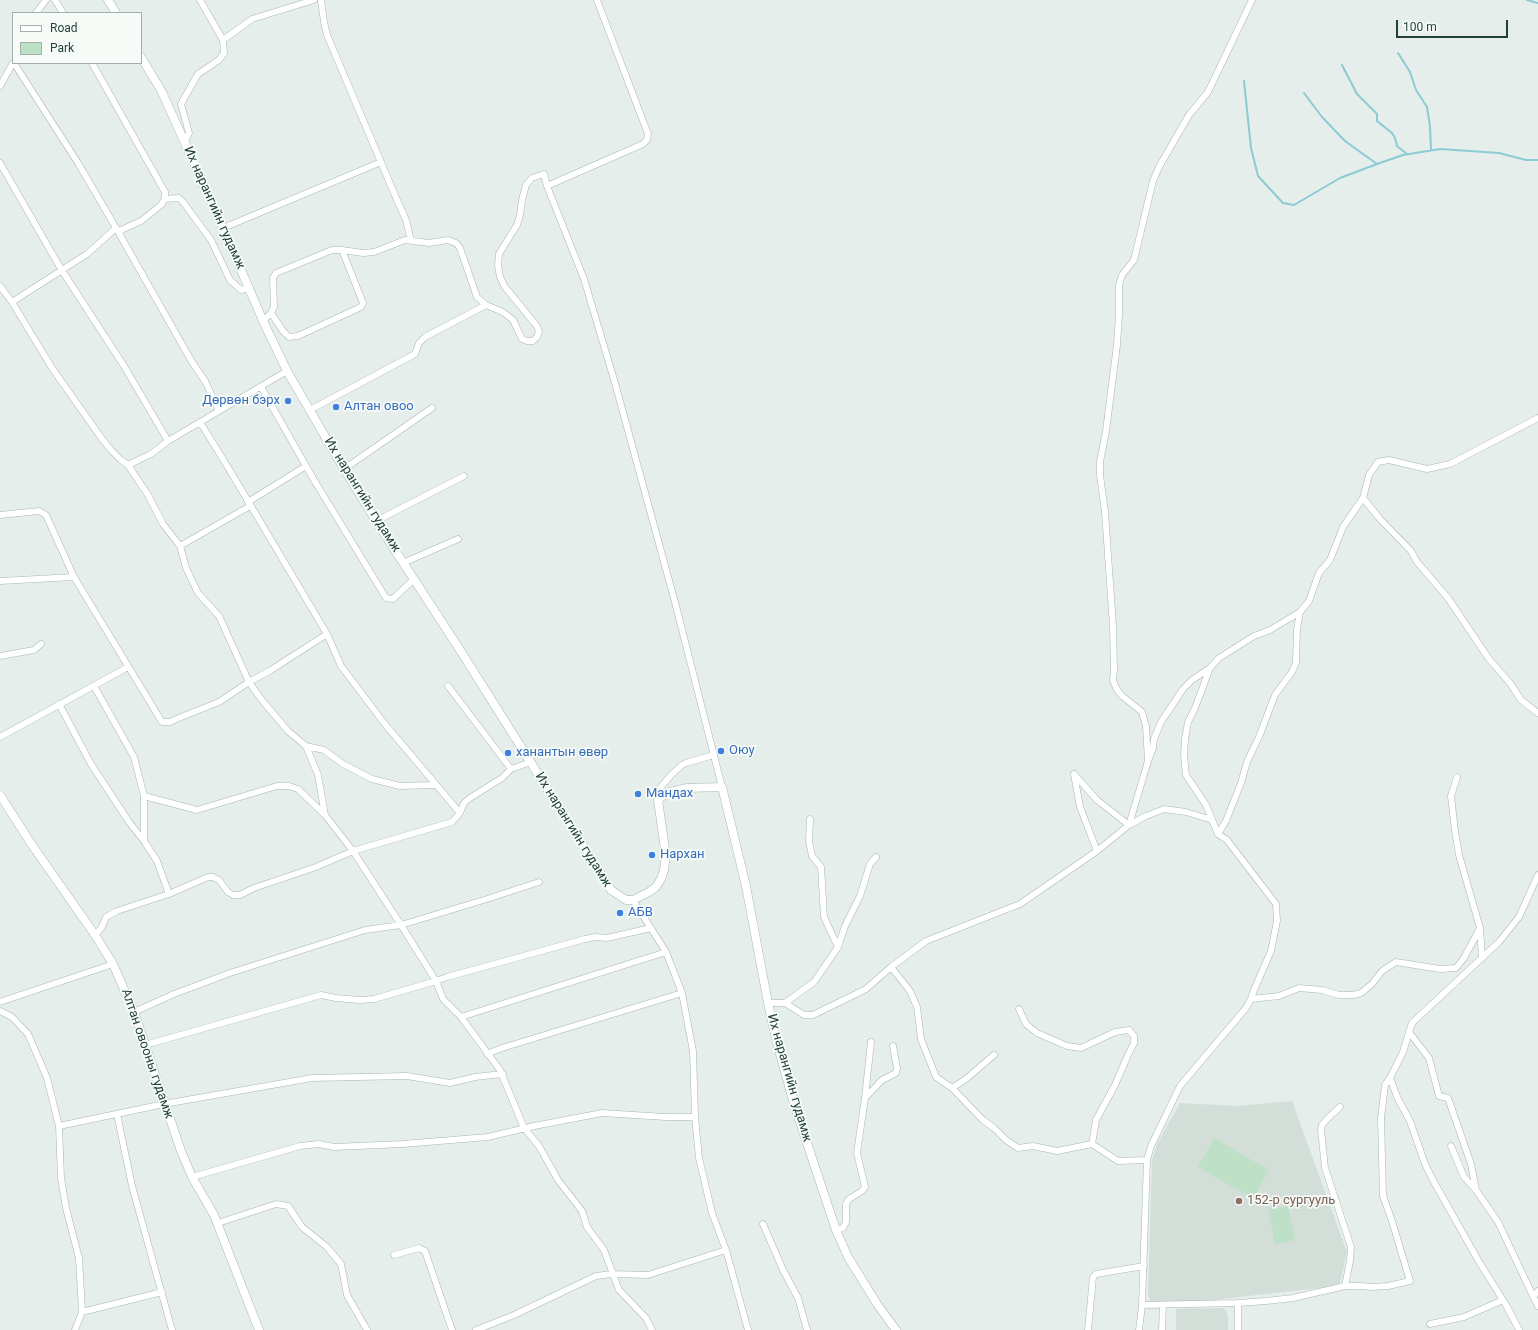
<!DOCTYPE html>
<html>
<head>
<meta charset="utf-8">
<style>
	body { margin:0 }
	#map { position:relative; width:1538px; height:1330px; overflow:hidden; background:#e5eeea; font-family:Roboto,sans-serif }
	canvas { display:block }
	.legend { position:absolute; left:12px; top:12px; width:130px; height:52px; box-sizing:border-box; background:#f6fbf8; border:1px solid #a2b1ac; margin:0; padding:5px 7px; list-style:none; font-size:12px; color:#234139 }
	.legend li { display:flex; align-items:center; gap:8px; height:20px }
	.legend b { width:20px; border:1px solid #a2b1ac }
	.scale { position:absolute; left:1396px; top:20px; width:112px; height:18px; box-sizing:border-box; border:2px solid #234139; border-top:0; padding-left:5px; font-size:12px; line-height:14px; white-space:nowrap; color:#234139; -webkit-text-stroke:3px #f6fbf8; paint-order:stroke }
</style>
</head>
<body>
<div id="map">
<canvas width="1538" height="1330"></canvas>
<ul class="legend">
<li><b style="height:5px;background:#fff"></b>Road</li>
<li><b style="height:11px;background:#bee0c6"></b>Park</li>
</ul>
<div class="scale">100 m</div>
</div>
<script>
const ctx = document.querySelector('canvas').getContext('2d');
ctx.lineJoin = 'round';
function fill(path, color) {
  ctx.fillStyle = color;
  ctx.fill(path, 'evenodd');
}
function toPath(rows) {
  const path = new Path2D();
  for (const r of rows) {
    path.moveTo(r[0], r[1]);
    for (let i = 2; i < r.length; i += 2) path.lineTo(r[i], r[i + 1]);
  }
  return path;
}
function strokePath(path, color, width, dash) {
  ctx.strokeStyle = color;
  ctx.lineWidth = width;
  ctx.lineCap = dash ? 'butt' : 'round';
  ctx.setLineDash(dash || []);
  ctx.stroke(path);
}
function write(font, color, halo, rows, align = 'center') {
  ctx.font = font + ' Roboto,sans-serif';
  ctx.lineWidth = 3.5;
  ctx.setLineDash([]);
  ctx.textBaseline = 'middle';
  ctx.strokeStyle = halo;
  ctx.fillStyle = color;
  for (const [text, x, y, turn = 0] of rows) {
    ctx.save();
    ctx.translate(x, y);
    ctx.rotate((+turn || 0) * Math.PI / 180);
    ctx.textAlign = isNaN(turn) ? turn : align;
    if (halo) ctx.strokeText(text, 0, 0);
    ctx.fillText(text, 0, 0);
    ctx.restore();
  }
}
fill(toPath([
	[1292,1101,1347,1252,1340,1283,1328,1287,1205,1301,1151,1302,1148,1296,1152,1160,1157,1144,1180,1103,1237,1106],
	[1224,1308,1228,1315,1228,1330,1176,1330,1176,1309]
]), '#d3ded9');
fill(toPath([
	[1214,1138,1269,1170,1253,1199,1198,1167],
	[1288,1206,1295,1240,1275,1244,1268,1210]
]), '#bee0c6');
strokePath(toPath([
	[1527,0,1538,3],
	[1398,53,1410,72,1416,90,1427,107,1430,126,1431,150],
	[1342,65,1357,94,1377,114,1377,121,1392,133,1395,138,1397,146,1407,154],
	[1244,81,1251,148,1258,176,1283,203,1294,205,1340,178,1377,164,1403,155,1440,149,1499,153,1526,160,1538,160],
	[1304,93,1322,117,1345,141,1377,164]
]), '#8ccad4', 2);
const street = toPath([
	[55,0,63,13],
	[321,0,324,22,327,35,397,200,406,220,411,241],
	[36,13,46,0],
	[223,40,252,19,314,0],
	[14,63,78,163,116,228],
	[92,63,165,192,165,199,161,205,141,221,119,231],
	[0,86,13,63],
	[185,142,189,133,181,104,198,74,219,60,224,53,223,40,200,0],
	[0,163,61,269,124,366,168,441],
	[547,186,643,144,647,140,648,134,597,0],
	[165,199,179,198,183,202,211,240,230,280,241,290,250,288],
	[223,228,381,162],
	[0,286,12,302,52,368,102,439,111,450,121,460,128,465,151,454,168,441,287,371],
	[12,302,87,254,116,228,192,362,205,381,219,411],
	[271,313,283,331,289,337,298,336,361,307,363,303,342,250],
	[263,321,271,313,274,307,273,278,276,273,332,250,342,250,363,253,374,252,405,240,429,243,448,240,456,243,460,248,477,297,486,305,503,312,513,320,522,339,527,341,533,341,537,337,539,331,536,325,505,287,500,277,498,266,499,254,517,225,520,215,522,200,526,185,532,178,544,174,547,186,584,279,615,383,675,602,722,787],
	[261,387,314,480,386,598,393,599,414,579],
	[310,410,415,354,419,343,425,337,486,305],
	[200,422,229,469,327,634,341,666,384,723,460,813],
	[128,465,148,495,163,524,180,546,186,568,198,593,219,616,249,682,261,699,288,731,306,746,318,775,325,815,353,851,401,925,436,981,443,999,461,1017,500,1070,524,1128,539,1146,558,1180,582,1211,587,1227,604,1250,619,1290,646,1318,652,1330],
	[344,469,432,408],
	[1363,498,1380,519,1411,551,1417,562,1448,598,1489,659,1510,683,1521,700,1538,713],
	[248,502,306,466],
	[0,515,39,511,46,515,74,577,162,722,170,722,181,717,219,702,249,682,271,670,327,634],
	[376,521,464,476],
	[180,546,250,506],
	[403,563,458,539],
	[0,581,74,577],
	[0,656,34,650,41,644],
	[94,686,134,757,144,796,144,841],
	[448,686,511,769],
	[59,704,91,764,129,822,144,841,157,861,169,894],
	[0,737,128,667],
	[306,746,324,750,343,764,372,779,400,786,435,785],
	[1148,761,1146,726,1142,712,1121,695,1116,688,1113,680,1114,670,1113,626,1105,512,1100,475,1100,462,1106,431,1117,345,1119,314,1119,285,1122,275,1134,260,1153,181,1159,167,1189,115,1208,92,1252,0],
	[1074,774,1097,800,1129,825,1146,816,1164,809,1186,812,1212,820],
	[1074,774,1080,807,1097,851],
	[1457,777,1451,796,1455,831,1459,855,1480,928,1482,958],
	[144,796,197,810,277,786,289,786,298,789,325,815],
	[658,800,661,787,671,775,682,765,686,763,714,755],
	[1218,834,1226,821,1241,783,1247,762,1259,737,1275,695,1292,672,1296,663,1297,629,1300,612],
	[633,900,666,952,682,993,693,1051,695,1117,699,1158,712,1213,726,1250,748,1330],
	[95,935,102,927,106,917,117,911,169,894,208,877,213,877,219,880,228,892,233,895,240,895,254,888,316,867,353,851,452,822,460,813,464,803,470,798,502,778,511,769,531,762],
	[838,947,845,926,860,896,870,864,876,857],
	[891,967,910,991,917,1007,921,1039,936,1077,952,1088],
	[1251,999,1279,996,1299,988,1322,990,1339,995,1353,995,1361,993,1372,984,1382,971,1396,962,1440,969,1456,968,1464,958,1480,928],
	[0,1002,113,964],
	[768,1003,785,1003,814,982,838,947,824,917,821,867,812,856,809,841,810,819],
	[785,1003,804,1015,813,1015,866,989,891,967,926,941,1020,904,1097,851,1129,825,1148,761,1153,748,1154,739,1161,722,1183,689,1192,680,1210,668],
	[1019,1009,1026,1024,1037,1033,1067,1046,1081,1048,1115,1032,1129,1030,1134,1036,1134,1043,1128,1055,1115,1085,1096,1120,1092,1144],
	[0,1011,12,1017,28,1034,47,1078,59,1126,61,1178,66,1208,79,1258,82,1312,75,1330],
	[134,1012,174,994,230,973,365,930,401,925,487,899,539,882],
	[461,1017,666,952],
	[1409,1032,1429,1058,1439,1096,1448,1098,1471,1164,1476,1190],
	[871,1042,865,1098,882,1080,896,1073,897,1068,893,1046],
	[145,1045,321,995,336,998,360,1000,374,999,436,981,447,977,585,939,596,937,607,938,651,928],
	[487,1054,502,1048,682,993],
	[994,1055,966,1079,952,1088,983,1120,994,1128,1006,1140,1018,1148,1033,1146,1057,1151,1092,1144,1118,1161,1147,1160],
	[1390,1078,1398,1099,1410,1121,1425,1164,1434,1182,1478,1260,1506,1305,1519,1330],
	[117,1114,132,1186,172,1330],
	[59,1126,164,1104,312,1078,407,1076,450,1083,475,1077,503,1074],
	[1451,1146,1464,1177,1476,1190,1498,1222,1533,1296],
	[192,1177,300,1146,319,1144,334,1147,403,1144,488,1137,534,1126,602,1113,666,1117,695,1117],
	[218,1223,276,1204,288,1206,302,1227,327,1247,341,1264,347,1295,367,1330],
	[763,1224,783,1270,798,1298,807,1330],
	[836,1230,843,1228,846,1222,846,1204,849,1199,862,1191,865,1187,857,1153,865,1098],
	[394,1255,419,1248,425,1251,452,1330],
	[1345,1286,1360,1286,1372,1287,1388,1286,1410,1281,1392,1221,1383,1196,1381,1118,1385,1085,1390,1078,1403,1052,1412,1023,1499,942,1519,917,1538,875],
	[1538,1291,1533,1296,1538,1306],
	[1238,1303,1238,1330],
	[1142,1305,1238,1303,1266,1301,1293,1298,1345,1286,1350,1261,1351,1247,1325,1168,1321,1130,1322,1125,1328,1118,1340,1107],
	[82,1312,162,1292],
	[1430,1324,1464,1317,1503,1300],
	[476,1330,514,1315,596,1276,612,1274,648,1275,726,1250],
	[1088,1330,1093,1277,1096,1274,1144,1266],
	[1139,1330,1142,1305,1147,1160,1151,1146,1180,1086,1246,1008,1251,999,1254,990,1271,951,1277,921,1276,904,1227,840,1218,834,1206,805,1186,775,1184,755,1185,739,1188,722,1195,708,1210,668,1219,658,1254,636,1270,630,1300,612,1309,601,1319,573,1330,560,1343,527,1363,498,1369,475,1378,462,1389,460,1427,469,1450,464,1538,418],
	[1162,1330,1163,1305]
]);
const secondary = toPath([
	[108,0,116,13],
	[141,57,162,92,223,228,263,321,287,371,344,469,376,521,460,650,611,890,626,900,633,900,649,892,656,887,661,879,664,870,666,856,658,800,666,793,687,788,722,787,746,886,768,1003,777,1043,794,1104,836,1230,848,1257,877,1304,896,1330],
	[0,795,32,845,95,935,113,964,134,1012,181,1151,192,1177,214,1215,259,1330]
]);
strokePath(street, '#a7b7b1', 7);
strokePath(secondary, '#a3bbb2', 9);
strokePath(street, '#fff', 6);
strokePath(secondary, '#fff', 8);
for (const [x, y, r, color] of [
	[288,401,4,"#3f7fe0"],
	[336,407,4,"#3f7fe0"],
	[721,751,4,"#3f7fe0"],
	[508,753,4,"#3f7fe0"],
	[638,794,4,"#3f7fe0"],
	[652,855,4,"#3f7fe0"],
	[620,913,4,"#3f7fe0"],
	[1239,1201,4,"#8d6e63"]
]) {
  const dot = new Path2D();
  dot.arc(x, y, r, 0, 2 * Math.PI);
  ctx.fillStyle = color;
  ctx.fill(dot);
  strokePath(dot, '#f6fbf8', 1.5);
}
write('13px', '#234139', '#f6fbf8', [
	["Их нарангийн гудамж",214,208,66],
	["Их нарангийн гудамж",362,495,58],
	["Их нарангийн гудамж",573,830,58],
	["Алтан овооны гудамж",147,1054,71],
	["Их нарангийн гудамж",789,1078,74]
]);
write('13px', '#366cbe', '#f6fbf8', [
	["Дөрвөн бэрх",280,401,"right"],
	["Алтан овоо",344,407],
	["Оюу",729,751],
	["ханантын өвөр",516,753],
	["Мандах",646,794],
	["Нархан",660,855],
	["АБВ",628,913]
], 'left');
write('13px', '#785e54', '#f6fbf8', [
	["152-р сургууль",1247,1201]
], 'left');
</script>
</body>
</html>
